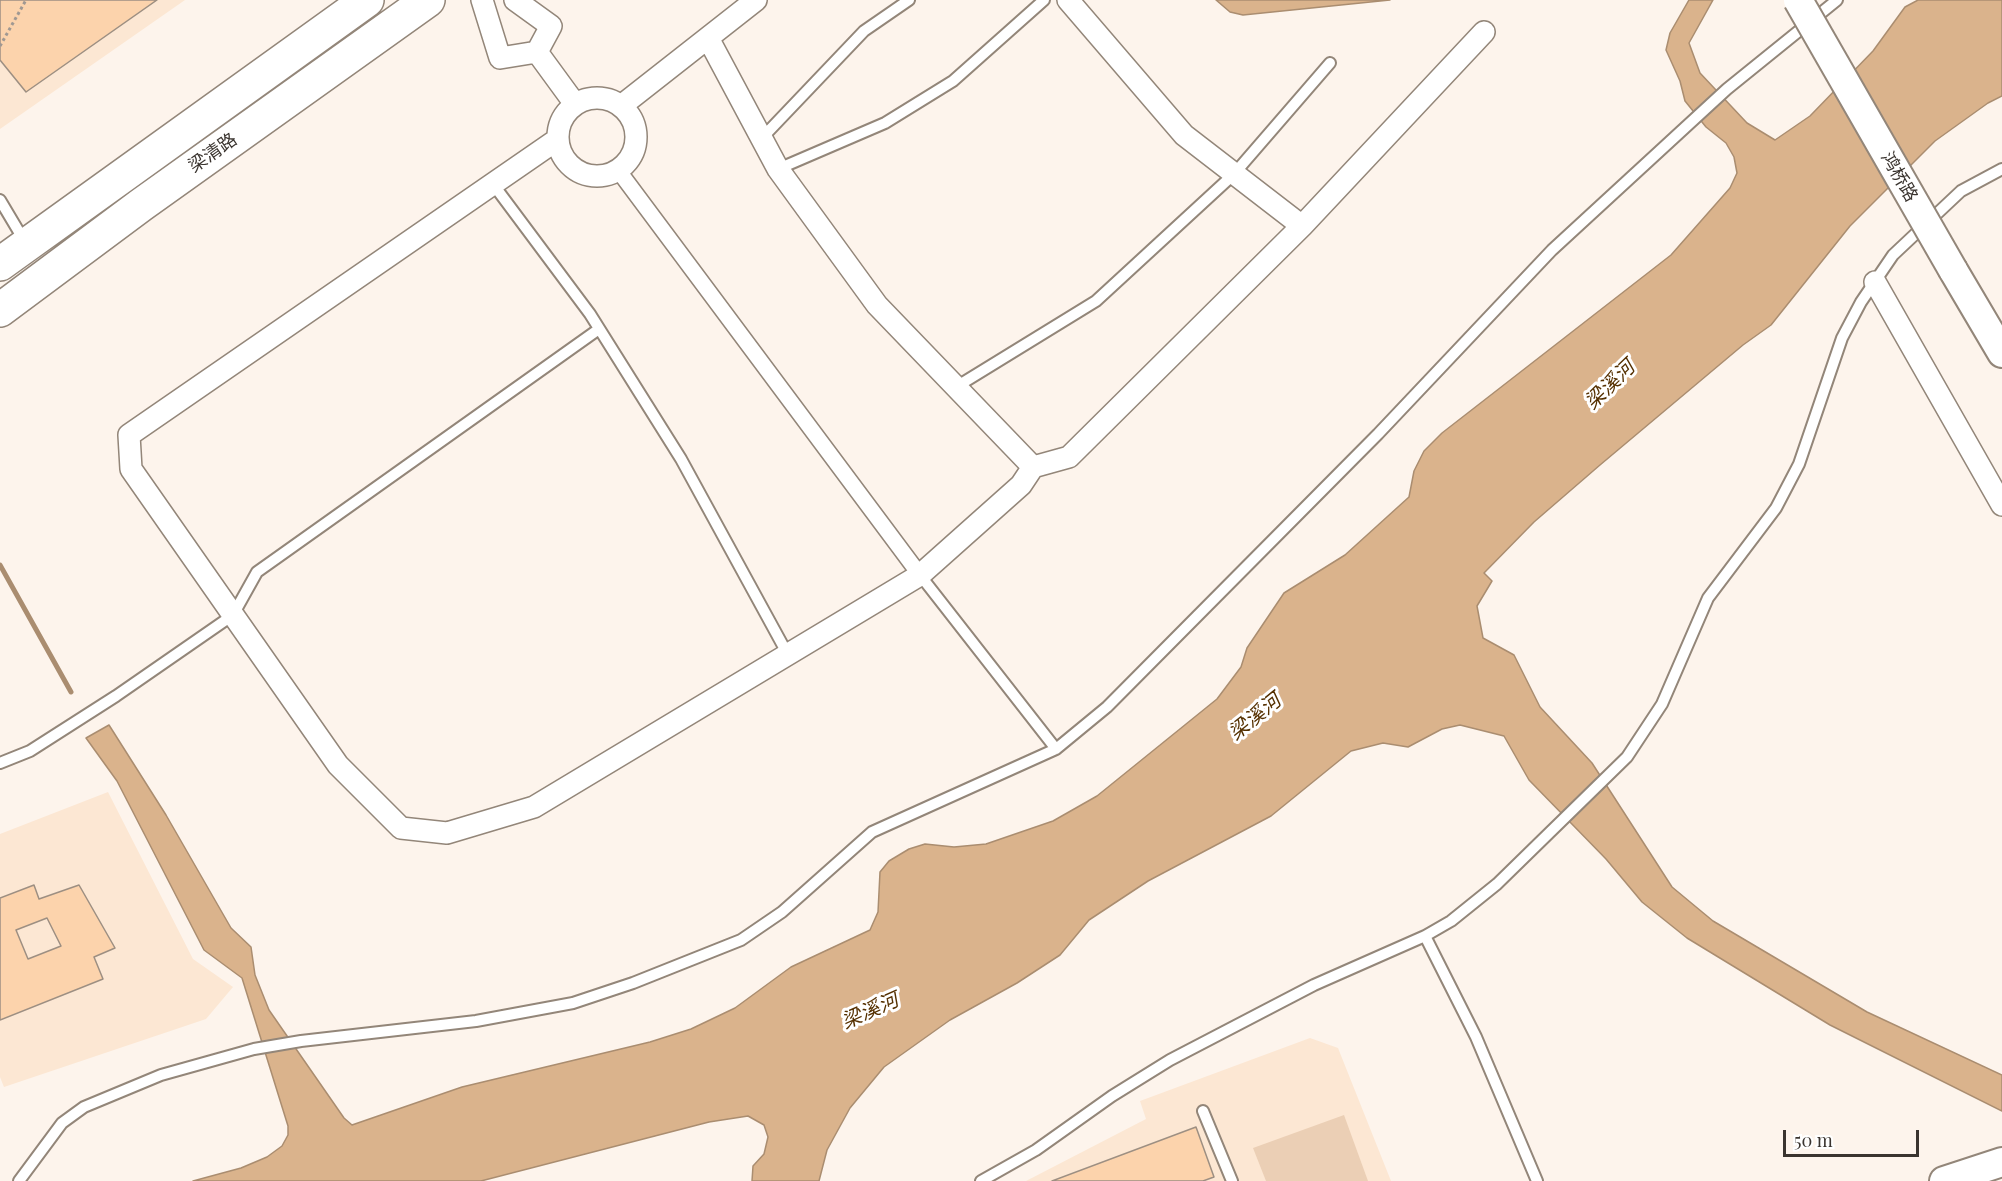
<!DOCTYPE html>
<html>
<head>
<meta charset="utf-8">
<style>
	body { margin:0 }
	#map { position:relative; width:2002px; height:1181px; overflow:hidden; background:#fdf4ec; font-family:"Playfair Display",serif }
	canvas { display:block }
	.scale { position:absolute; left:1783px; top:1130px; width:136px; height:27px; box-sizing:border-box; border:3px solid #3a342f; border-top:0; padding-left:8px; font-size:18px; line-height:21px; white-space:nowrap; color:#3a342f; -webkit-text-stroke:4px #fff; paint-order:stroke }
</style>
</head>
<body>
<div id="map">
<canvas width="2002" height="1181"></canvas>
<div class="scale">50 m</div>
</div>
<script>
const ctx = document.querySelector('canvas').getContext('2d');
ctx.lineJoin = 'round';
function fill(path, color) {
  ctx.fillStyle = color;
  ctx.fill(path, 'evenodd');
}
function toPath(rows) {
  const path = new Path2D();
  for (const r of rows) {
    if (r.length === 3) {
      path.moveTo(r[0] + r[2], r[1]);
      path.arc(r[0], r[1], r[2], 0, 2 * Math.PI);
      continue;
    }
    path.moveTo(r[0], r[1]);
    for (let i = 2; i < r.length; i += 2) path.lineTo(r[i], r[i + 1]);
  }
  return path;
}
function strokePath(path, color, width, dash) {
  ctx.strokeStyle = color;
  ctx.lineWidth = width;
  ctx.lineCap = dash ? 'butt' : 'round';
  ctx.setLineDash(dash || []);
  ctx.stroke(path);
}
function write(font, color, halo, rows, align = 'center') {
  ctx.font = font + ' "Playfair Display","Noto Sans SC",serif';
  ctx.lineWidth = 6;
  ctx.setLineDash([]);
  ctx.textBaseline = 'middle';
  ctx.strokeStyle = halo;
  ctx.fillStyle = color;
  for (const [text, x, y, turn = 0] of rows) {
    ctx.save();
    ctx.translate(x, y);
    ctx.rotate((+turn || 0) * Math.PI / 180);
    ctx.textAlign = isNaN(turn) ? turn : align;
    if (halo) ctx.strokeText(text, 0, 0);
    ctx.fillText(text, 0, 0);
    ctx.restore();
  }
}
fill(toPath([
	[0,0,185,0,0,129],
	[108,792,193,959,233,987,206,1019,4,1087,0,1077,0,834],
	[1310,1038,1338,1048,1391,1181,1026,1181,1146,1119,1140,1101]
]), '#fce7d3');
fill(toPath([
	[1344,1115,1368,1181,1266,1181,1253,1148]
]), '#ebcfb5');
const water = toPath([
	[1216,0,1390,0,1243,15,1230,12,1216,0],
	[1689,0,1713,0,1689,43,1700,73,1747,123,1775,140,1810,116,1873,51,1905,7,1918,0,2002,0,2002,96,1988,103,1935,141,1850,226,1771,325,1743,345,1600,465,1534,522,1484,573,1492,581,1477,606,1483,638,1514,655,1540,707,1592,763,1672,887,1713,921,1867,1012,2002,1075,2002,1111,1830,1025,1687,938,1642,902,1606,859,1529,780,1504,736,1460,725,1442,729,1408,747,1383,743,1351,751,1271,816,1148,881,1089,920,1060,955,1017,983,950,1020,884,1067,850,1108,827,1150,819,1181,752,1181,753,1166,764,1154,768,1137,764,1125,748,1116,709,1122,481,1181,193,1181,241,1168,267,1157,282,1146,288,1135,288,1126,242,978,204,950,117,781,86,738,109,725,166,815,231,928,251,947,255,975,269,1010,344,1118,352,1125,462,1087,650,1042,691,1029,735,1008,791,967,870,930,878,912,880,872,889,861,909,849,925,844,954,847,986,844,1053,821,1097,796,1217,699,1241,667,1247,648,1284,593,1345,555,1409,497,1414,471,1424,451,1442,433,1671,255,1730,188,1737,173,1734,157,1726,143,1706,127,1685,101,1680,81,1666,50,1670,33,1689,0]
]);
fill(water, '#dab38c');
strokePath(water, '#aa8d70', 1.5);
strokePath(toPath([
	[0,565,71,692]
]), '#aa8d70', 5);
const building = toPath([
	[0,0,157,0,26,92,0,60,0,0],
	[34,885,39,899,79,885,115,948,94,957,103,979,0,1020,0,898,34,885],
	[47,918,61,946,28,959,16,930,47,918],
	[1196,1127,1214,1177,1203,1181,1052,1181,1196,1127]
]);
fill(building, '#fcd3ac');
strokePath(building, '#9d8f82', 1.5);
const service = toPath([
	[762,138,864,31,909,0],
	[778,169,885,123,953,81,1044,0],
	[493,184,590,314,681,459,787,653],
	[0,200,25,242],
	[956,387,1096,301,1234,174,1330,63],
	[920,575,1056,749],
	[0,763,30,751,116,696,233,615,257,572,599,329],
	[1425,936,1476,1037,1537,1181],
	[1203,1111,1232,1181],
	[19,1181,62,1123,84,1107,161,1075,254,1049,301,1041,476,1021,573,1003,633,983,741,940,782,912,872,832,1056,749,1107,707,1378,434,1552,250,1727,89,1837,0],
	[981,1181,1036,1150,1112,1096,1170,1060,1314,985,1425,936,1451,921,1497,884,1627,757,1662,704,1708,598,1776,508,1799,464,1842,338,1861,302,1893,255,1961,191,2002,169]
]);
const pedestrian = toPath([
	[618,170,920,575]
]);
const minor = toPath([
	[482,0,500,58,537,52],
	[515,0,551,26,537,52],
	[1068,0,1184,135,1302,226],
	[708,38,778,169,877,305,1033,467,1069,457,1302,226,1484,32],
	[537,52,575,104],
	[597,137,39],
	[621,106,756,0],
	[558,139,129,435,131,469,338,765,401,828,447,833,534,807,920,575,1021,485,1033,467],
	[1875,282,2002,505]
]);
const secondary = toPath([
	[1953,270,2002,353],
	[1944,1181,2002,1162]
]);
const primary = toPath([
	[0,264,367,0],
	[0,310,141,205,428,0]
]);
strokePath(service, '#938679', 14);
strokePath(pedestrian, '#938679', 18);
strokePath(minor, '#938679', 24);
strokePath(secondary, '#938679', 32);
strokePath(primary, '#938679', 36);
strokePath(toPath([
	[0,46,26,0]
]), '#a09892', 3, [3, 3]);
strokePath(service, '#fff', 10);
strokePath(pedestrian, '#fff', 15);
strokePath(minor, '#fff', 21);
strokePath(secondary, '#fff', 28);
strokePath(primary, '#fff', 33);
const secondaryBridge = toPath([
	[1798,0,1953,270]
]);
strokePath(secondaryBridge, '#938679', 32, []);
strokePath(secondaryBridge, '#fff', 28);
write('18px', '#3a342f', '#fff', [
	["梁清路",213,153,-35],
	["鸿桥路",1899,177,60]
]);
write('italic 20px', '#553000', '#fff', [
	["梁溪河",1610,385,-44],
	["梁溪河",1255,717,-39],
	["梁溪河",870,1011,-24]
]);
</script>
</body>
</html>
